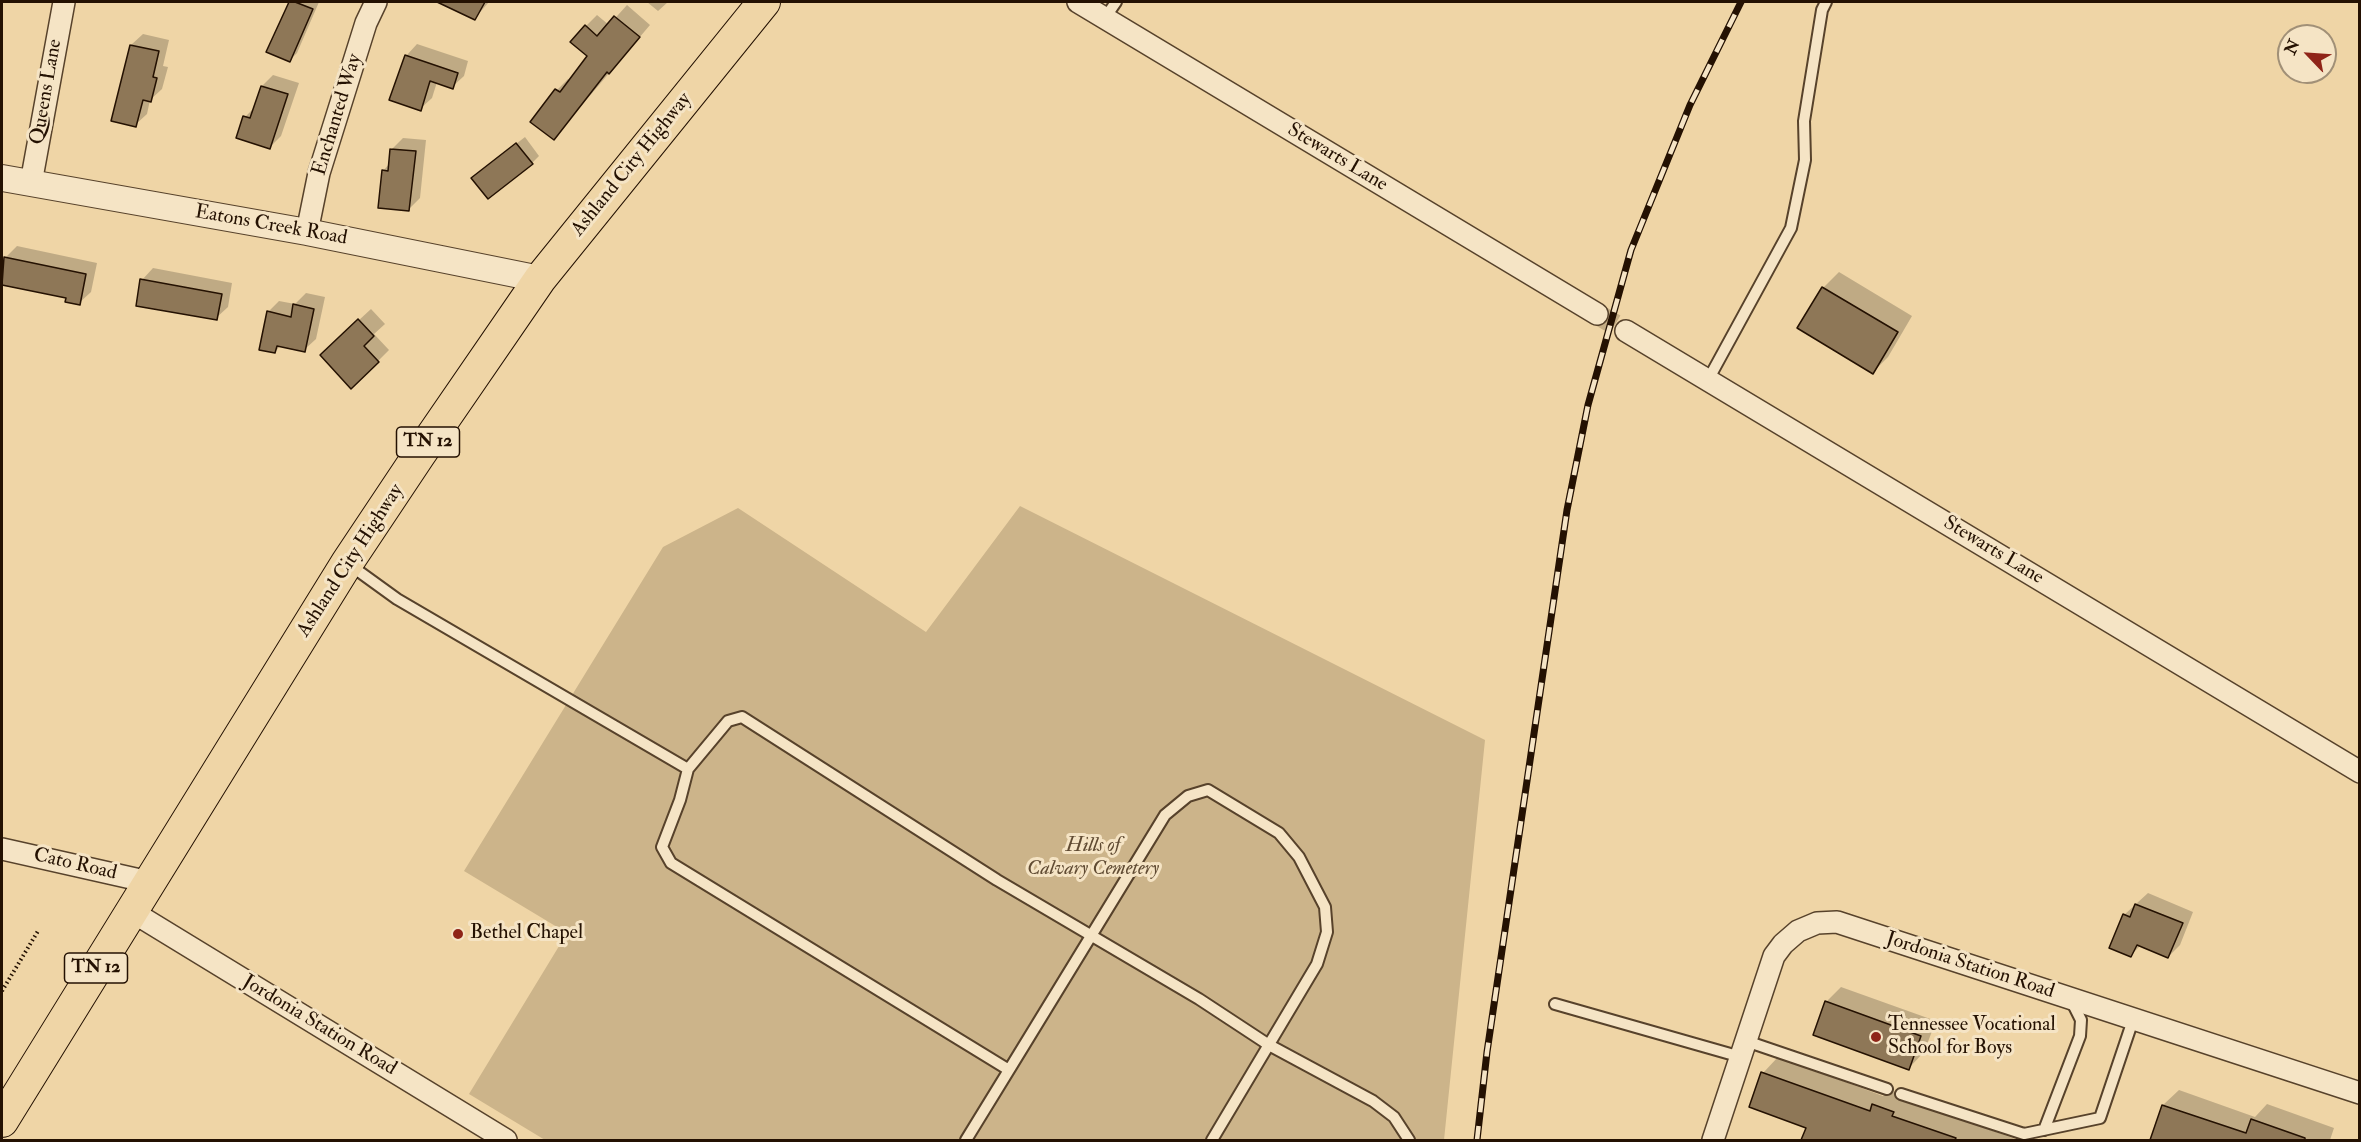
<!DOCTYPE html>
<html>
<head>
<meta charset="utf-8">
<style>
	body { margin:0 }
	#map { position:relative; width:2361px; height:1142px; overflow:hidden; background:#efd5a6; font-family:"IM FELL Double Pica",serif }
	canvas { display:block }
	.frame { position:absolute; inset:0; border:3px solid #241102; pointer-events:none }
	.north { position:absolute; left:2277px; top:24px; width:60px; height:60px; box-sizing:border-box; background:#f5e4c5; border:2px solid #a19077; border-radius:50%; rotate:295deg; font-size:16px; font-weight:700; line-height:24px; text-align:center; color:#241102 }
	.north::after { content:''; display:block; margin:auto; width:21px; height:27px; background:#8f2418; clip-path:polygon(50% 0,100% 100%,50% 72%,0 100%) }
</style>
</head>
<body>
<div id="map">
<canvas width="2361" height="1142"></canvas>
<div class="frame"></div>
<div class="north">N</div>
</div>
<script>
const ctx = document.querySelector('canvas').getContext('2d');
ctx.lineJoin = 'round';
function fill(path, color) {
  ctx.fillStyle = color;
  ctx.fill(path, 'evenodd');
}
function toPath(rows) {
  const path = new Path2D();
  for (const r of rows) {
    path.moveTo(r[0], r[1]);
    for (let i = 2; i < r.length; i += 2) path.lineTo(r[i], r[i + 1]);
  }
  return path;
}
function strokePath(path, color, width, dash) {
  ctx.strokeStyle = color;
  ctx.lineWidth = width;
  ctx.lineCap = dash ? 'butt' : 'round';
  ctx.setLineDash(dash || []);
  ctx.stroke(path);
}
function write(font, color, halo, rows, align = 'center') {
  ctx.font = font + ' "IM FELL Double Pica",serif';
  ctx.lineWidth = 6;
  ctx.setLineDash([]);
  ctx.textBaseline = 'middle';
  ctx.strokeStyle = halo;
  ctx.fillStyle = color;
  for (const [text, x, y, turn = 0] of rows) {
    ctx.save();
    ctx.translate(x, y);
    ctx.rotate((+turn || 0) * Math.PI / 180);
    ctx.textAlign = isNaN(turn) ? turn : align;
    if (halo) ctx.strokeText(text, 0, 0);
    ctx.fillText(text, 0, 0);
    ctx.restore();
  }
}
fill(toPath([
	[1020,506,1485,740,1444,1140,545,1140,469,1094,567,933,464,871,663,547,738,508,926,632]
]), '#ccb48a');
fill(toPath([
	[290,2,319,2,297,53,289,61,268,52],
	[440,2,489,2,475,18],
	[647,2,668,2,658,11],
	[627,5,650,25,554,138,557,90,568,79,571,81,589,56,586,26,597,15,609,25],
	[143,34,169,40,163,66,168,67,162,89,150,100,147,114,135,125,131,45],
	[417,44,468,61,464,76,452,87,437,82,432,98,420,109,406,56],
	[273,75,299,83,281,136,270,147,245,117,256,106,262,86],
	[525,137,539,156,532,163,481,171],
	[403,138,426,140,420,198,409,209,383,171,390,163,392,149],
	[17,246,97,263,91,292,79,303,67,297,2,284,5,258],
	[153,268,232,283,228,307,216,318,142,280],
	[1839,272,1912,316,1888,357,1873,372,1799,328,1823,288],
	[306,293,325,297,316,339,304,350,281,345,275,352,268,312,279,301,295,304],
	[371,309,385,324,374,334,389,350,378,361,333,344],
	[2148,893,2193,912,2180,945,2168,957,2141,945,2131,955,2124,915],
	[1841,987,1936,1021,1924,1052,1909,1068,1826,1002],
	[1778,1057,1883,1096,1889,1090,1908,1096,1907,1100,2018,1140,1803,1140,1808,1127,1763,1073],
	[2179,1090,2255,1117,2267,1104,2334,1128,2330,1140,2151,1140,2163,1105]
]), '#0003');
const building = toPath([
	[289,2,295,2,313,9,290,62,266,52,289,2],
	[437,2,485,2,475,20,437,2],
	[614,16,640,37,609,74,607,72,554,140,530,122,555,89,560,92,587,56,570,42,585,25,597,36,614,16],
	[130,45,159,51,153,77,157,78,151,102,143,100,136,127,111,121,130,45],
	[405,55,458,73,453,89,430,81,421,111,389,100,405,55],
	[261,86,288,94,270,149,236,138,243,116,250,118,261,86],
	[516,143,533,164,488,199,471,178,516,143],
	[390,149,416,151,409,211,378,208,382,170,388,171,390,149],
	[4,257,86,274,80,305,65,302,66,298,2,285,4,257],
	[140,279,222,294,217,320,136,306,140,279],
	[1822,287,1898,332,1873,374,1797,328,1822,287],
	[293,304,314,309,305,352,277,346,275,353,259,350,267,311,291,317,293,304],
	[358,319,374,336,364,346,379,362,351,389,320,355,358,319],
	[2135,904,2183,923,2168,958,2137,945,2131,957,2109,948,2123,914,2130,917,2135,904],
	[1825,1001,1921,1036,1909,1070,1813,1035,1825,1001],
	[1761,1072,1870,1111,1872,1104,1894,1112,1892,1116,1956,1138,1955,1140,1801,1140,1806,1128,1749,1107,1761,1072],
	[2162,1105,2246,1133,2251,1119,2305,1138,2305,1140,2150,1140,2162,1105]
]);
fill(building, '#8e7757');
strokePath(building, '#241102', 1.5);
strokePath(toPath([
	[1597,314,1626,331]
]), '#c6ae85', 21, [21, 10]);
const service = toPath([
	[1105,18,1116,2],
	[1708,380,1791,228,1805,160,1804,121,1822,10,1826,2],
	[350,565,397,599,688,769,680,800,662,847,671,863,1009,1070,966,1140],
	[688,769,728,721,742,717,997,880,1199,999,1269,1045,1373,1101,1394,1117,1409,1140],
	[1555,1004,1741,1057],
	[1746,1041,1887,1089],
	[1009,1070,1165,815,1188,796,1208,790,1279,833,1299,857,1325,907,1327,932,1317,964,1212,1140],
	[1901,1094,2024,1134,2100,1118,2133,1020],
	[2044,1130,2080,1036,2081,1020,2071,1000]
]);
const minor = toPath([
	[1078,2,1597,314],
	[31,183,64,2],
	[307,232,319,173,366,23,376,2],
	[1626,331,2360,772],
	[2,849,149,882],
	[131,911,506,1140],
	[1713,1140,1774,956,1783,944,1798,931,1817,923,1837,922,2360,1093]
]);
const tertiary = toPath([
	[2,178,307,232,540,279]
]);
const primary = toPath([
	[2,1121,347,563,419,455,540,279,764,2]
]);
strokePath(service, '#57422b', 14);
strokePath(minor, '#57422b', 24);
strokePath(tertiary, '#57422b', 28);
strokePath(primary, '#241102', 34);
strokePath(toPath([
	[2,991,38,931]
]), '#241102', 4, [1.5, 3]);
strokePath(service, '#f5e4c5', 10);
strokePath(minor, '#f5e4c5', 21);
strokePath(tertiary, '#f5e4c5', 26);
strokePath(primary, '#efd5a6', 32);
const rail = toPath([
	[1477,1140,1487,1052,1567,510,1588,405,1631,250,1690,105,1741,2]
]);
strokePath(rail, '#241102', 7);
strokePath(rail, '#f5e4c5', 4.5, [14]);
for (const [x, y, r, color] of [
	[458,934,6,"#8f2418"],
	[1876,1037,6,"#8f2418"]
]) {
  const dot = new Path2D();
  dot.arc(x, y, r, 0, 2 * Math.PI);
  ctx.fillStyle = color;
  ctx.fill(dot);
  strokePath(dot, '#f5e4c5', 2);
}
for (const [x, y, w] of [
	[428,442,63],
	[96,968,63]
]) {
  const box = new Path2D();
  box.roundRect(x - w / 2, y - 15, w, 30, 4.5);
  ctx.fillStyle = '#f5e4c5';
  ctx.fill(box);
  strokePath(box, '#241102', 1.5);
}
write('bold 18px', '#241102', null, [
	["TN 12",428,442],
	["TN 12",96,968]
]);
write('20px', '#241102', '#f5e4c5', [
	["Queens Lane",47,92,-80],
	["Enchanted Way",338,115,-73],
	["Stewarts Lane",1337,158,31],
	["Ashland City Highway",632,165,-51],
	["Eatons Creek Road",271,226,10],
	["Stewarts Lane",1993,551,31],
	["Ashland City Highway",351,561,-57],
	["Cato Road",75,865,13],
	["Jordonia Station Road",1970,966,18],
	["Jordonia Station Road",319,1026,31]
]);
write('italic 20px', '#5f4a32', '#f5e4c5', [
	["Hills of",1093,847],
	["Calvary Cemetery",1093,870]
]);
write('20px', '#241102', '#f5e4c5', [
	["Bethel Chapel",470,934],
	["Tennessee Vocational",1888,1026],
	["School for Boys",1888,1049]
], 'left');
</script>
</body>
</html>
